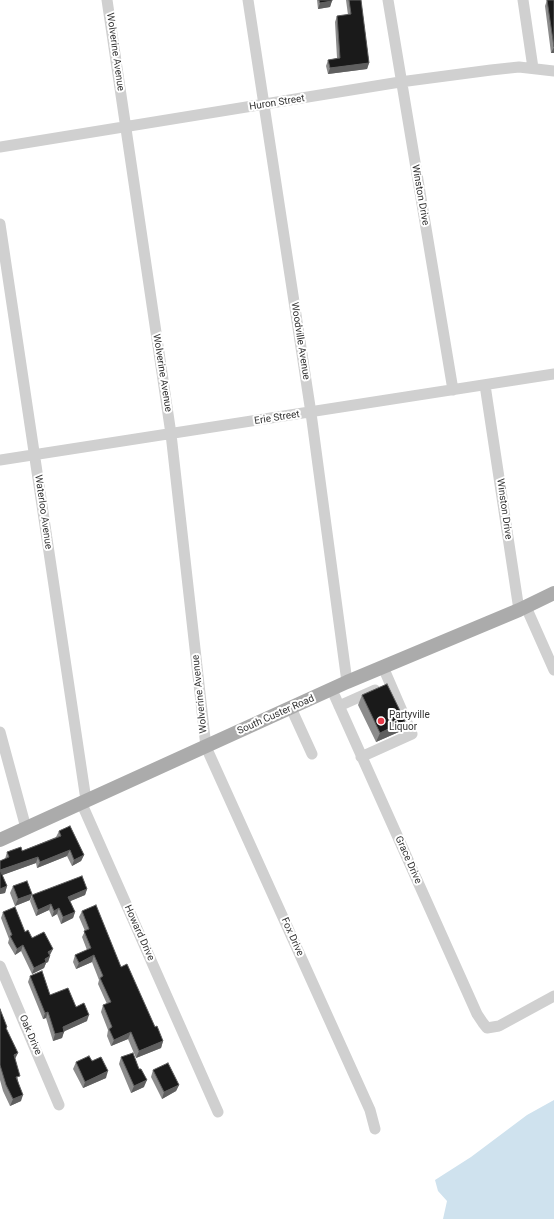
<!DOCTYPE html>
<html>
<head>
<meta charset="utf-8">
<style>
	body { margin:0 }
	canvas { display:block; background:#fff }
</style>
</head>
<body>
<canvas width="554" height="1219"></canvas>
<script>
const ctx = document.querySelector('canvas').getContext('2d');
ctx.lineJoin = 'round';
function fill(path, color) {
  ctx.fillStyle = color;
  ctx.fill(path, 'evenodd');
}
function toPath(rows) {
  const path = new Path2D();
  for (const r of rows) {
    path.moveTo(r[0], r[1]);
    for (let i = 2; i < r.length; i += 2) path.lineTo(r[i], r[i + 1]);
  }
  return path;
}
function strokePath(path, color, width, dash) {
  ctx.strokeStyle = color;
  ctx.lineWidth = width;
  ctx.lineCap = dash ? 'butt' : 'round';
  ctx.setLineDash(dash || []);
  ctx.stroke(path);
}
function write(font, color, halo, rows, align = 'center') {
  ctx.font = font + ' Roboto,sans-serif';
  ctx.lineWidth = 4;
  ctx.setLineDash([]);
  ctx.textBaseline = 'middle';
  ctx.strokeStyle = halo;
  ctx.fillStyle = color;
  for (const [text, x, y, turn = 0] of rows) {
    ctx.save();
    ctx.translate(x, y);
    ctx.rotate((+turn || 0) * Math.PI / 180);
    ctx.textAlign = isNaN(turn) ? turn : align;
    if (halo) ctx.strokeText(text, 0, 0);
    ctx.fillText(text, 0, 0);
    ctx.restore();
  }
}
fill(toPath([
	[554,1100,554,1219,443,1219,447,1201,438,1191,435,1180,471,1157,527,1115]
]), '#cfe2ee');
strokePath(toPath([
	[107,0,171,434,206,747,370,1110,375,1129],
	[248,0,311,413,347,682],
	[388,0,453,390],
	[523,0,533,68],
	[0,147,400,82,491,70,519,67,554,71],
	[0,224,86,800],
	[485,385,519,610],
	[0,460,554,374],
	[526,607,554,670],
	[332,690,477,1014,483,1023,487,1028,499,1026,554,996],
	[339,706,375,690],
	[291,708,312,754],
	[0,732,26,828],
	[361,757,412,734,383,667],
	[81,802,218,1112],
	[0,966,59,1105]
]), '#d0d0d0', 11);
strokePath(toPath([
	[0,840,347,682,519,610,554,593]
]), '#ababab', 14);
fill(toPath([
	[317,0,332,0,330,7,318,9],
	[346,0,361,0,369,63,367,69,328,74,326,66,328,60,337,58,335,22,337,16,348,15],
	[547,0,554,0,554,53,551,53,545,6],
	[362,695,401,731,376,742,358,705],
	[70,826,84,855,81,861,72,866,67,856,37,868,36,863,2,875,7,886,5,893,0,894,0,861,5,859,7,852,21,847,22,851,56,837,59,831],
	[13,886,32,894,30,900,15,906,10,893],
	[87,889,85,895,70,901,75,912,73,918,61,924,57,914,52,917,49,910,36,916,30,901,32,895],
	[82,911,121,967,163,1041,161,1048,136,1058,128,1039,111,1046,107,1036,108,1030,101,1012,103,1005,107,1004,98,984,99,980,92,962,76,969,73,962,75,955,87,950,82,937,85,931,79,917],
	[3,912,50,955,49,956,50,956,48,962,46,963,44,968,32,974,21,951,15,955,8,943,9,939,1,918],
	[30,976,50,995,76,1007,87,1021,64,1031,62,1038,53,1041,46,1018,43,1019,28,982],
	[0,1009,15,1059,21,1101,10,1106,3,1091,0,1080],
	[121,1057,139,1069,144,1087,131,1093,119,1064],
	[92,1061,106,1078,83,1088,73,1069,76,1062],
	[153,1070,179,1085,176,1091,162,1099,151,1077]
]), '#8c8c8c');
fill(toPath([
	[332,1,330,7,318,9,320,3],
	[554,47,554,53,551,53],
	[369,63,367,69,328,74,330,68],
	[405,721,401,731,376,742,380,733],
	[70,850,67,856,37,868,40,862],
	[84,855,81,861,72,866,74,860],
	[38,857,36,863,0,876,0,870],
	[7,886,5,893,0,894,0,889],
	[87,889,85,895,66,903,68,897],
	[32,894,30,900,15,906,18,899],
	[51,904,49,910,36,916,38,910],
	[59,908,57,914,52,917,54,911],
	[75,912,73,918,61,924,63,917],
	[23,945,21,951,15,955,17,949],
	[53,949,50,955,45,958,48,952],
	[94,955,92,962,76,969,79,963],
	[50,956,48,962,46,963,44,968,32,974,34,968,45,959],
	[48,1012,46,1018,43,1019,45,1013],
	[89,1015,87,1021,63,1032,64,1032,62,1038,53,1041,55,1034,63,1027],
	[131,1032,128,1039,111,1046,114,1040],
	[163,1041,161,1048,136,1058,139,1051],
	[18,1053,15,1059,11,1061,14,1055],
	[108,1071,106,1078,83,1088,85,1082],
	[147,1080,144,1087,131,1093,134,1086],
	[179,1085,176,1091,162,1099,164,1092],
	[23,1095,21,1101,10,1106,13,1099]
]), '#5f5f5f');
const building = toPath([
	[319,0,332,0,332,1,320,3,319,0],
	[349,0,361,0,369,63,330,68,328,60,340,58,337,16,351,14,349,0],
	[547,0,554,0,554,47,547,0],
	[387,684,405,721,380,733,362,695,387,684],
	[70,826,84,855,74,860,70,850,40,862,38,857,0,870,7,886,0,889,0,861,9,857,7,852,21,847,22,851,61,836,59,831,70,826],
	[82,876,87,889,68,897,75,912,63,917,59,908,54,911,51,904,38,910,32,895,82,876],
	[27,881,32,894,18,899,13,886,27,881],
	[96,905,121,967,127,964,155,1027,157,1026,163,1041,139,1051,131,1032,114,1040,109,1029,112,1027,103,1005,111,1002,100,978,103,976,94,955,79,963,75,955,91,948,84,931,89,929,82,911,96,905],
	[15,907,25,932,28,930,32,938,44,932,53,949,48,952,50,956,45,959,46,962,34,968,23,945,17,949,10,936,12,935,3,912,15,907],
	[42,971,50,995,68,988,76,1007,84,1003,89,1015,63,1027,64,1032,55,1034,48,1012,45,1013,30,976,42,971],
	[0,1009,7,1027,6,1028,18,1053,14,1055,20,1076,16,1077,23,1095,13,1099,6,1085,0,1065,0,1009],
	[133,1053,139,1069,141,1069,147,1080,134,1086,121,1057,133,1053],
	[89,1056,92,1061,101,1057,108,1071,85,1082,76,1062,89,1056],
	[168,1063,179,1085,164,1092,153,1070,168,1063]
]);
fill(building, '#1a1a1a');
strokePath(building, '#5f5f5f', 1);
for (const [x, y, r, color] of [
	[381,721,4,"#e63946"]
]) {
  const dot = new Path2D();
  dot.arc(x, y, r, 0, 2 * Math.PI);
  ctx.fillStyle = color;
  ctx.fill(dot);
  strokePath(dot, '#fff', 1.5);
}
write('10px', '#333', '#fff', [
	["Wolverine Avenue",115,52,82],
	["Huron Street",277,103,-9],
	["Winston Drive",420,195,80],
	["Woodville Avenue",300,341,81],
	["Wolverine Avenue",162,373,81],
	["Erie Street",277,418,-9],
	["Winston Drive",504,509,82],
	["Waterloo Avenue",43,512,82],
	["Wolverine Avenue",200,694,-96],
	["South Custer Road",276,715,-24],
	["Grace Drive",408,860,66],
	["Howard Drive",139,933,66],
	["Fox Drive",292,937,66],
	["Oak Drive",30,1035,67]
]);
write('10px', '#333', '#fff', [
	["Partyville",389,715],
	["Liquor",389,727]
], 'left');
</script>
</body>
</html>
